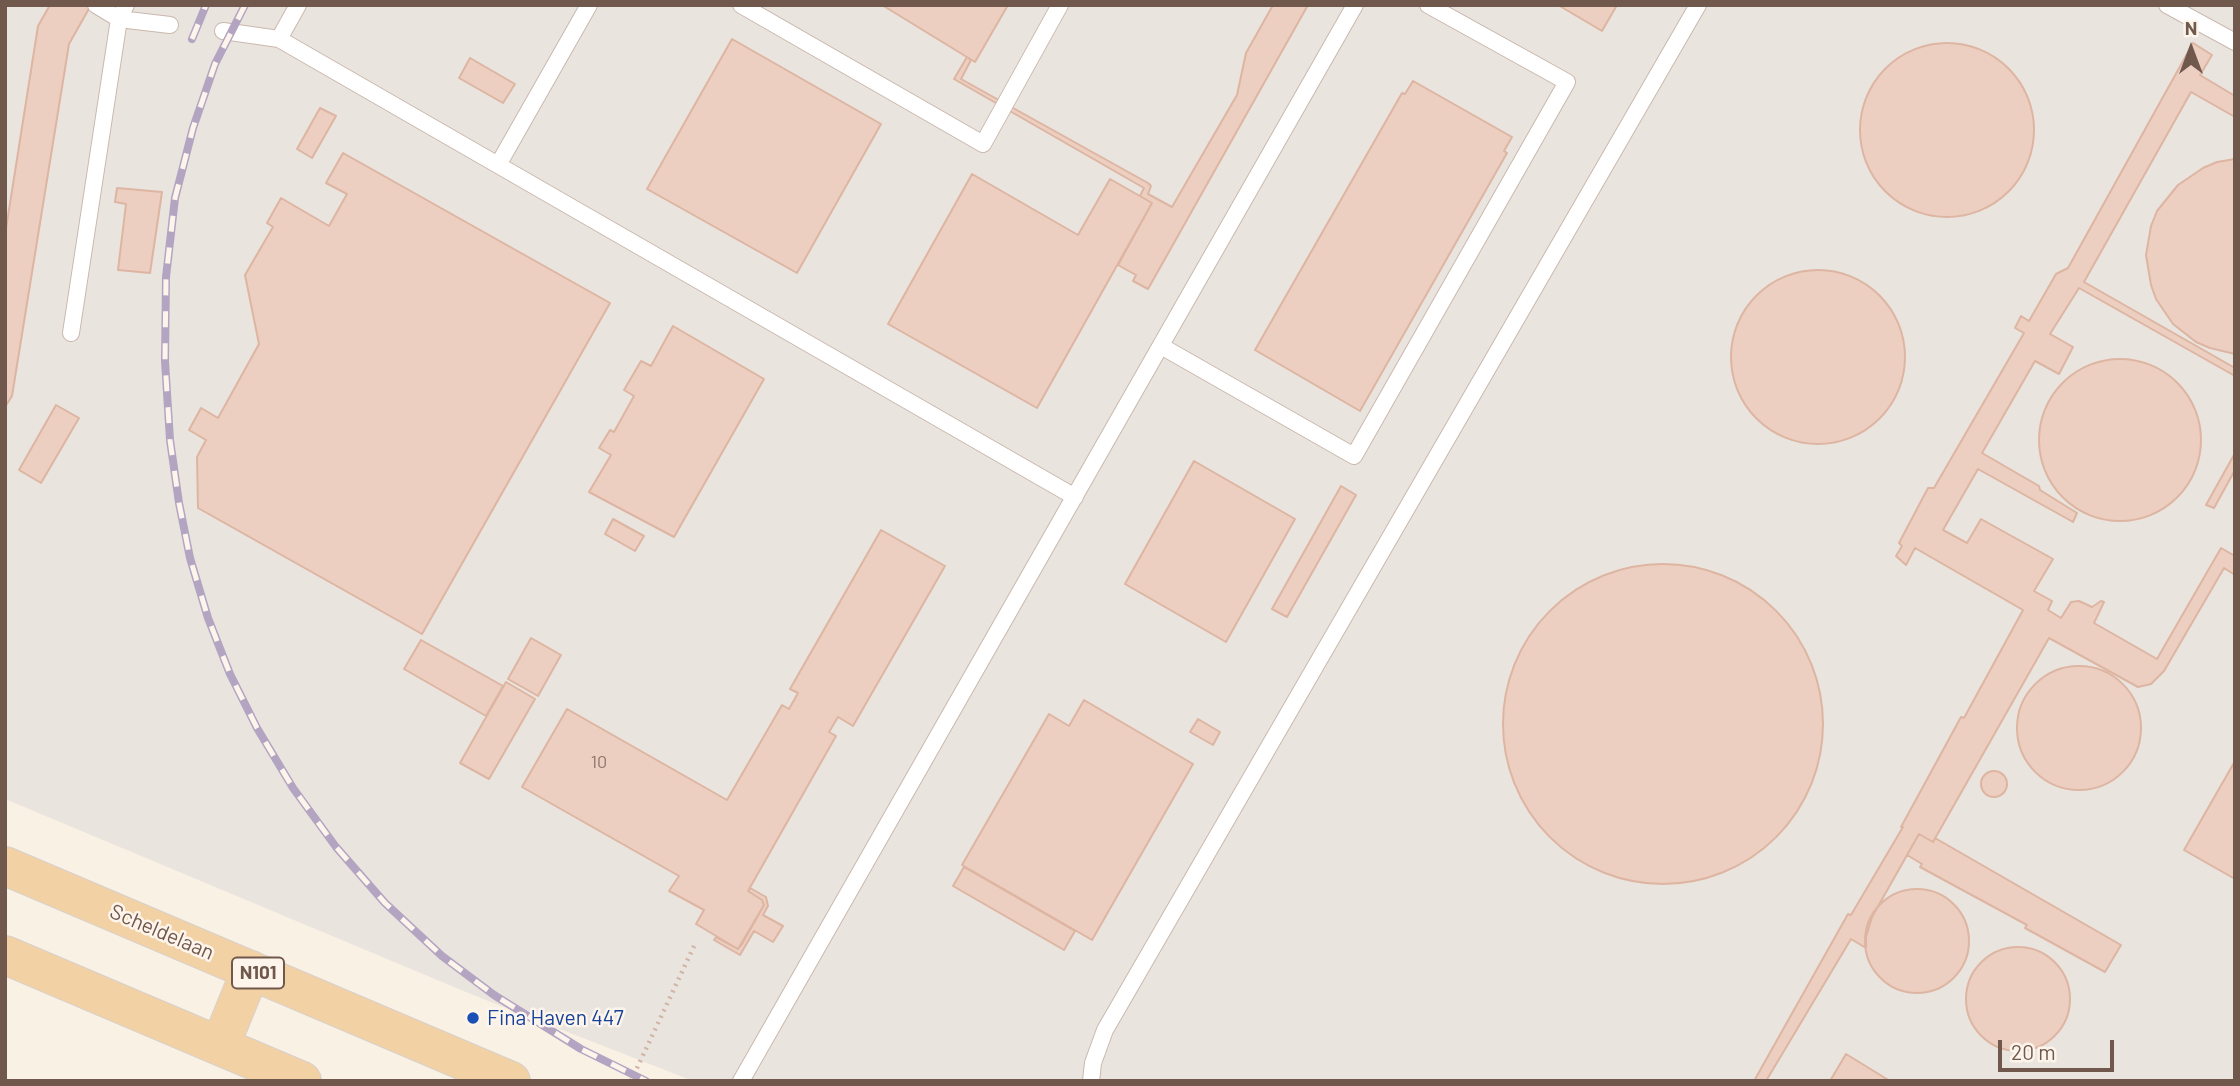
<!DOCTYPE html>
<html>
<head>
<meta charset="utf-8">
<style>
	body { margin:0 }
	#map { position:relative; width:2240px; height:1086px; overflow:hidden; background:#faf1e5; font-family:Barlow,sans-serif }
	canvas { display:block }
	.frame { position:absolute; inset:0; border:7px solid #70584d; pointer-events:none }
	.north { position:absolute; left:2156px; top:14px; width:70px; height:70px; -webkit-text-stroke:5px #fdf5eb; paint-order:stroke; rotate:0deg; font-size:19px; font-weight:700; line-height:28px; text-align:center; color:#70584d }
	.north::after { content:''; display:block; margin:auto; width:24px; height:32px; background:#70584d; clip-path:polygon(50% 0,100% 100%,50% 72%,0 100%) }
	.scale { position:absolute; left:1998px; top:1040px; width:116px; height:32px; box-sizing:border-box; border:4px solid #70584d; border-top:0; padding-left:9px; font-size:21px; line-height:24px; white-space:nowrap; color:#70584d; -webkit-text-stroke:5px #fdf5eb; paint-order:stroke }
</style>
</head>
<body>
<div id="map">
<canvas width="2240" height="1086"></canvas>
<div class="frame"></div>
<div class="north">N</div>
<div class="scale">20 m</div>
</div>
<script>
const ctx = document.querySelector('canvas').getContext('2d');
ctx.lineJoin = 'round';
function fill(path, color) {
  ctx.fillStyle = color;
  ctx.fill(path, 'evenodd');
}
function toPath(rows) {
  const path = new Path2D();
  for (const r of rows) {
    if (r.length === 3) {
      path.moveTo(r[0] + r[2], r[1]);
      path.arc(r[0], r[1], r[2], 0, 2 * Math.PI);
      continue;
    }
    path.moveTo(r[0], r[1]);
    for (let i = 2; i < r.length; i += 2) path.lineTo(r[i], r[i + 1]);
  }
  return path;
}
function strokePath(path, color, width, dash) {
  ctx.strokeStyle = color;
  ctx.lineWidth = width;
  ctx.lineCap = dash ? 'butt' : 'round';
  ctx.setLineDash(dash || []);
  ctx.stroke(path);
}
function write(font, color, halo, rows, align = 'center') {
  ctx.font = font + ' Barlow,sans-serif';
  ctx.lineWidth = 5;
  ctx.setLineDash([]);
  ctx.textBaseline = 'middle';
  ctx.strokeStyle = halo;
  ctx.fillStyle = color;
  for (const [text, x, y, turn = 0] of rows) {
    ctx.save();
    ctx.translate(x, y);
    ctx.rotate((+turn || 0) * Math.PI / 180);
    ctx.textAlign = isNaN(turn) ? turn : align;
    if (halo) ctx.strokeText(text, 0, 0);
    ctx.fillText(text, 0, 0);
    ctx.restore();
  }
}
fill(toPath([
	[5,5,2235,5,2235,1081,693,1081,473,995,5,799]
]), '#eae4df');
const building = toPath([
	[50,5,91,5,69,44,12,396,5,407,5,235,38,26,50,5],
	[882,5,1008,5,975,62,882,5],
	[1273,5,1308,5,1148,289,1133,281,1136,275,1118,265,1152,203,1140,196,1144,188,954,79,967,57,971,60,961,79,1148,183,1151,186,1148,194,1172,207,1237,95,1246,53,1273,5],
	[1558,5,1617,5,1602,31,1558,5],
	[732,39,881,124,797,273,647,189,732,39],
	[2193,43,2212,55,2200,75,2235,96,2235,117,2191,92,2084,282,2235,368,2235,376,2079,288,2050,334,2073,347,2059,374,2035,361,1982,453,2039,486,2040,490,2077,513,2073,522,1978,469,1943,530,1967,543,1981,519,2053,559,2034,591,2052,601,2048,610,2061,618,2071,602,2079,601,2092,607,2101,601,2104,602,2094,623,2157,659,2221,548,2235,556,2235,575,2224,568,2164,671,2151,684,2138,687,2049,638,1933,842,1919,834,1872,917,1866,937,1866,948,1851,939,1766,1081,1754,1081,1848,914,1851,915,1903,827,1901,827,1961,717,1964,718,2023,610,1915,548,1906,565,1896,556,1902,546,1899,543,1928,488,1934,488,2024,333,2015,328,2021,316,2029,321,2056,274,2068,268,2193,43],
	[1947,130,87],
	[470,58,515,84,503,103,459,78,470,58],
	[1413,81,1512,137,1504,151,1507,153,1360,411,1255,350,1402,93,1405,94,1413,81],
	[320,108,336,116,312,158,297,149,320,108],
	[343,153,610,303,422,634,198,508,197,457,206,440,189,430,201,408,218,418,259,344,245,275,273,227,267,223,281,198,329,226,347,194,326,183,343,153],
	[2235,159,2235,354,2210,348,2196,342,2173,324,2156,299,2151,285,2146,255,2151,226,2157,211,2178,185,2203,168,2217,162,2235,159],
	[972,174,1078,235,1110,179,1152,203,1037,408,888,324,972,174],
	[117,188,162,192,150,273,118,270,126,204,115,202,117,188],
	[1818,357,87],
	[673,326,764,379,674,537,589,492,611,455,599,448,610,430,614,432,634,396,624,390,641,361,651,366,673,326],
	[2120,440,81],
	[56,405,79,418,41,483,19,470,56,405],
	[2235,453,2235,470,2214,508,2206,505,2235,453],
	[1194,461,1295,519,1226,642,1125,584,1194,461],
	[1341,486,1356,495,1287,617,1272,609,1341,486],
	[613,519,644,536,635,551,605,534,613,519],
	[881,530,945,566,853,726,838,717,829,732,836,736,748,891,762,900,764,905,738,949,696,924,704,910,669,891,679,876,522,787,567,709,727,800,782,705,789,709,798,693,790,689,881,530],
	[1663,724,160],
	[531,638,561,655,538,696,508,679,531,638],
	[421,640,503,686,486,716,404,669,421,640],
	[2079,728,62],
	[506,682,535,699,489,779,460,763,506,682],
	[1084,700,1193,764,1092,940,962,865,1049,714,1069,726,1084,700],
	[1198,719,1220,732,1213,745,1190,732,1198,719],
	[2235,761,2235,879,2184,850,2235,761],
	[1994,784,13],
	[1919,834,1933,842,1935,838,2121,945,2105,972,2025,928,2027,925,1920,867,1922,864,1907,855,1919,834],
	[964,867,1075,931,1064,950,953,886,964,867],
	[750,888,766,897,768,906,763,915,783,926,773,942,754,931,740,955,714,940,716,937,738,949,742,944,764,905,762,900,748,891,750,888],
	[1917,941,52],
	[2018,999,52],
	[1846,1054,1890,1081,1830,1081,1846,1054]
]);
fill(building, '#eccfc0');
strokePath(building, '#ddb5a2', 2);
const lane = toPath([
	[96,5,119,19,170,25],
	[298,5,279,39,1075,497],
	[741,5,983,144,1060,5],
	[2167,5,2235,42],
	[223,31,279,39],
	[498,165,589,5],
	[71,333,119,19,126,5],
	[1161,346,1354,456,1567,82,1428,5],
	[741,1081,1355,5],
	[1091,1081,1093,1063,1105,1030,1698,5]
]);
const primary = toPath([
	[5,866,511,1081],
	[5,955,302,1081],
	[220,1046,251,970]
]);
strokePath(lane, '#cab8ad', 18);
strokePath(primary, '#d7d0cd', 40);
strokePath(toPath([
	[631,1081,695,944]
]), '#d1b3a3', 4.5, [2, 5]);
strokePath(lane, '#fff', 16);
strokePath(primary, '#f2d1a4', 38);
const rail = toPath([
	[245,5,215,64,193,128,175,198,166,277,165,361,170,440,179,503,190,558,208,618,230,674,257,728,293,788,336,847,385,903,442,956,494,995,581,1049,646,1081],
	[192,39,206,5]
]);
strokePath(rail, '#b3a5c2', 8);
strokePath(rail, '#fdf5eb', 5, [16]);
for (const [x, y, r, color] of [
	[473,1018,7,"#1a4fb4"]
]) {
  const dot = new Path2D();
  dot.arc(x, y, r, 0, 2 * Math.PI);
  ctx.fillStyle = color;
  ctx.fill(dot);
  strokePath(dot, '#fdf5eb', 2.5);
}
write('18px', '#8f766a', null, [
	["10",599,762]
]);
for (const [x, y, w] of [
	[258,973,52]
]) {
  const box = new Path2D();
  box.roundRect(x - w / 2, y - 15.5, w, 31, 5);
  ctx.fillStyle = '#fdf5eb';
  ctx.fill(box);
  strokePath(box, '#70584d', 2);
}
write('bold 19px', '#70584d', null, [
	["N101",258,973]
]);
write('21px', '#70584d', '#fdf5eb', [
	["Scheldelaan",162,932,23]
]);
write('21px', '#164399', '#fdf5eb', [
	["Fina Haven 447",487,1018]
], 'left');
</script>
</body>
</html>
